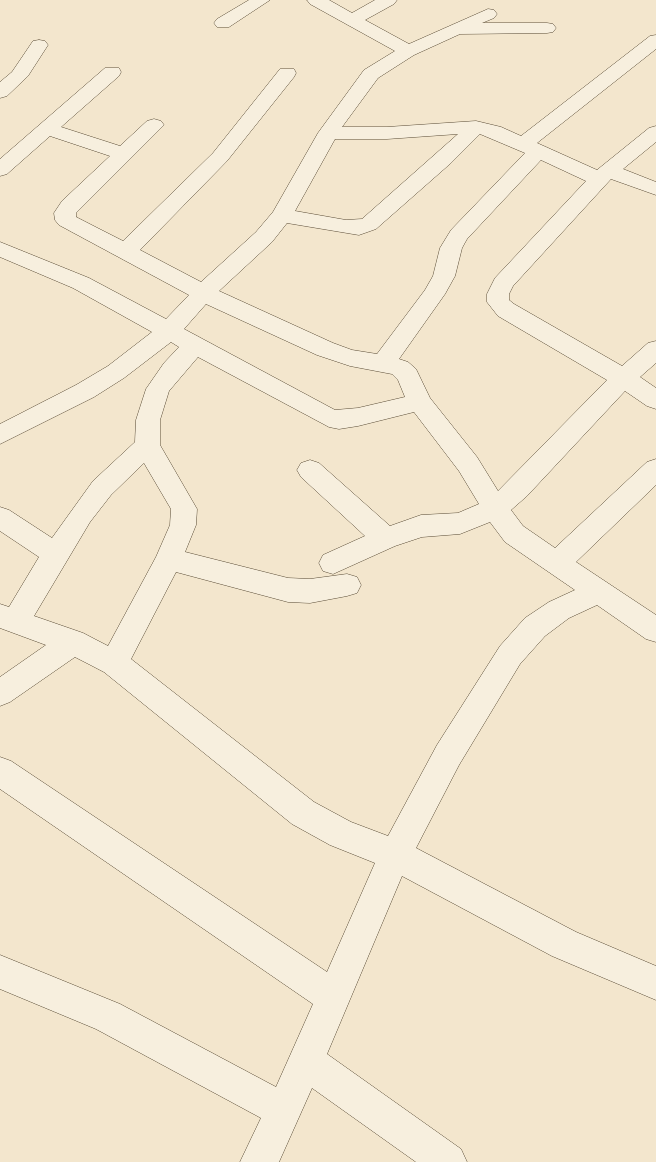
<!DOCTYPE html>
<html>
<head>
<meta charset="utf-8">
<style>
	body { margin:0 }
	canvas { display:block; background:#f3e6cd }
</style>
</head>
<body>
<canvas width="656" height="1162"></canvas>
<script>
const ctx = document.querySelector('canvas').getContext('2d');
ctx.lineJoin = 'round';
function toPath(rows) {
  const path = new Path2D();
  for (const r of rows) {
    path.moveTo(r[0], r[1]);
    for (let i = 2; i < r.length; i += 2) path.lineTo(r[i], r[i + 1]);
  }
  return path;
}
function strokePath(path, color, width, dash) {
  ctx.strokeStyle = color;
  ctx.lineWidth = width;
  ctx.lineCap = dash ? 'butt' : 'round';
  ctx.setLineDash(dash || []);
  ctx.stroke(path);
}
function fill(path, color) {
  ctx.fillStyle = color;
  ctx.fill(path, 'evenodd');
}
const minor = toPath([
	[249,0,270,0,229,27,217,27,214,23,217,19,249,0],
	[307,0,329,0,352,13,375,0,397,0,394,4,365,20,409,44,488,9,494,10,497,14,494,18,482,23,547,23,553,24,556,28,553,32,547,33,460,34,414,55,378,78,342,127,387,127,476,121,501,127,521,136,650,36,656,35,656,49,537,143,597,170,649,128,656,126,656,142,623,169,656,182,656,195,611,179,513,286,509,294,509,300,514,304,622,366,648,343,656,341,656,363,640,377,656,388,656,409,647,406,625,391,527,496,511,510,523,526,555,548,647,462,656,459,656,485,576,562,656,615,656,642,646,639,597,605,569,618,545,636,520,664,459,765,416,848,576,932,656,966,656,1000,552,956,402,876,327,1054,461,1149,467,1162,416,1162,312,1088,279,1162,240,1162,261,1118,96,1029,0,989,0,955,120,1004,276,1087,313,1004,0,789,0,757,11,761,327,972,375,863,330,845,292,824,104,672,75,657,10,702,0,706,0,677,46,645,0,628,0,604,9,607,39,557,0,531,0,507,9,510,52,538,93,481,135,442,136,420,146,389,164,363,179,347,171,342,124,378,94,397,0,444,0,424,76,385,108,366,152,332,73,288,0,257,0,242,89,278,166,319,189,295,59,225,55,220,54,213,62,201,110,156,50,136,7,174,0,176,0,159,105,68,119,68,121,72,119,76,61,127,120,146,147,121,154,119,161,121,164,125,76,213,76,217,123,241,213,153,280,69,294,69,296,73,294,77,227,161,140,250,201,282,256,232,273,212,318,133,364,70,395,51,310,4,307,0],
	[458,134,362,219,346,220,295,211,335,139,387,139,458,134],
	[480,134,525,153,451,230,440,248,433,276,425,290,377,354,352,350,333,343,219,291,272,242,287,223,359,235,376,229,451,163,480,134],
	[541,160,586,181,495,278,487,294,487,302,498,316,607,380,498,491,477,457,430,398,416,369,408,362,399,359,445,294,455,276,462,248,467,239,541,160],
	[206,304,317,355,350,366,392,374,398,380,405,397,358,408,335,410,184,329,206,304],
	[198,357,329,427,339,429,358,426,414,412,459,471,479,504,458,513,421,515,390,526,319,463,310,460,301,463,297,470,301,477,365,536,323,555,319,563,323,571,333,574,395,546,422,537,460,534,490,522,505,542,575,590,549,602,525,618,500,646,437,745,388,836,351,822,314,802,131,659,176,572,288,602,310,603,347,596,357,593,361,585,357,577,347,574,310,579,288,578,185,552,196,525,197,509,160,445,160,420,169,391,198,357],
	[144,463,171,509,170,525,156,557,108,646,83,633,34,616,90,522,111,495,144,463],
	[39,40,45,41,48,45,28,76,7,96,0,98,0,82,12,72,33,41,39,40]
]);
strokePath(minor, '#5a4c36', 1);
fill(minor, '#f7efde');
</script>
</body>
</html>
